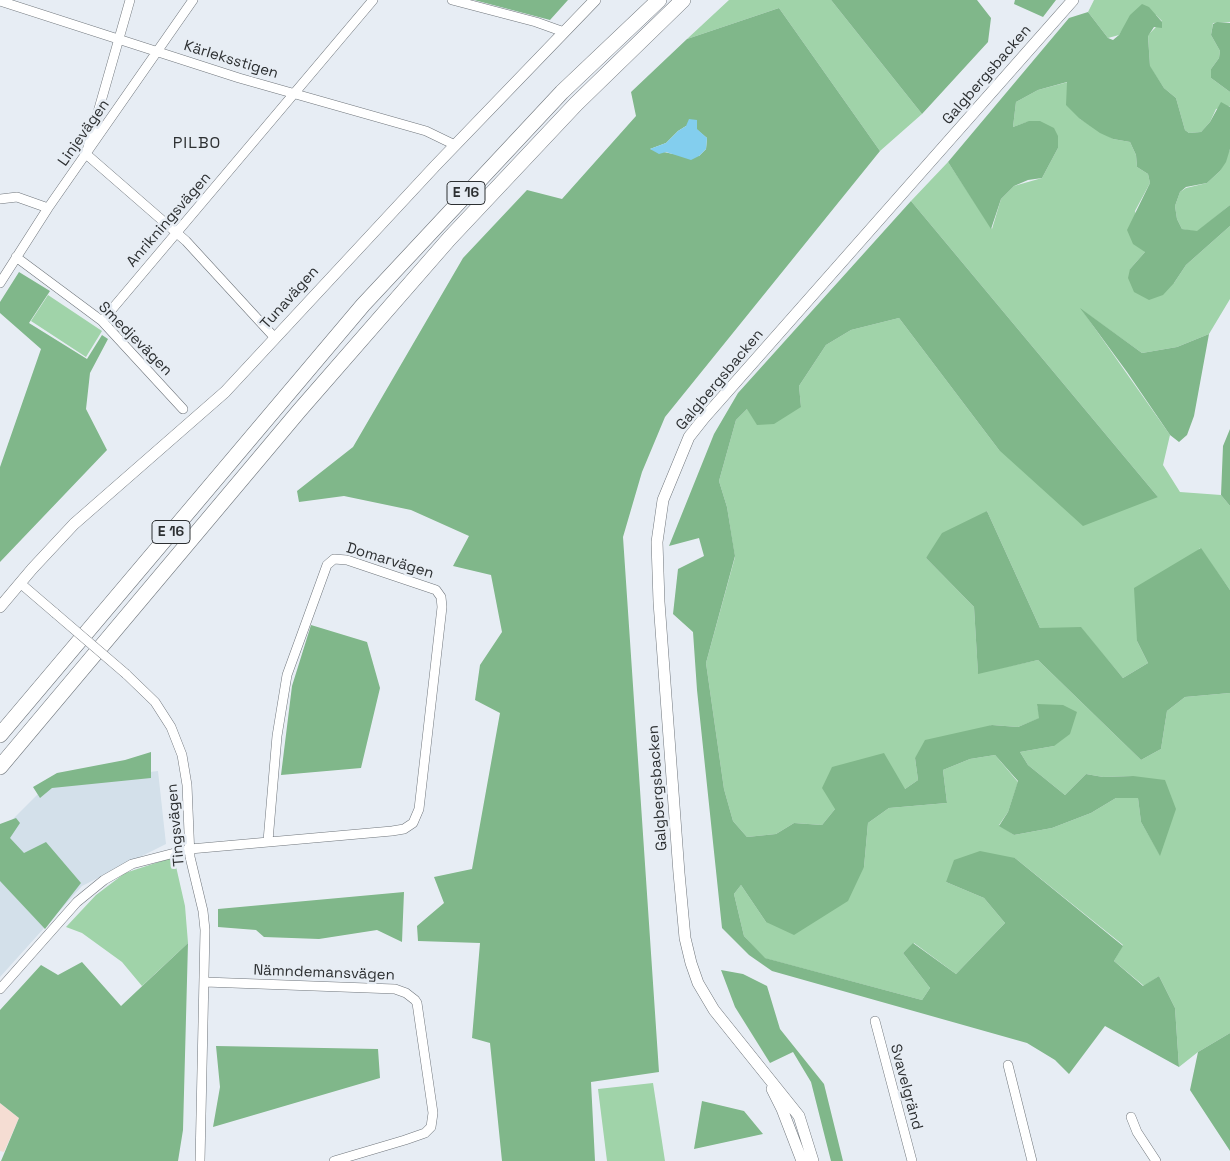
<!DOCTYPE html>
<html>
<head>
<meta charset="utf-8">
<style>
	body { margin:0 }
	canvas { display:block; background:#e7edf4 }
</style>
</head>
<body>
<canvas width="1230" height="1161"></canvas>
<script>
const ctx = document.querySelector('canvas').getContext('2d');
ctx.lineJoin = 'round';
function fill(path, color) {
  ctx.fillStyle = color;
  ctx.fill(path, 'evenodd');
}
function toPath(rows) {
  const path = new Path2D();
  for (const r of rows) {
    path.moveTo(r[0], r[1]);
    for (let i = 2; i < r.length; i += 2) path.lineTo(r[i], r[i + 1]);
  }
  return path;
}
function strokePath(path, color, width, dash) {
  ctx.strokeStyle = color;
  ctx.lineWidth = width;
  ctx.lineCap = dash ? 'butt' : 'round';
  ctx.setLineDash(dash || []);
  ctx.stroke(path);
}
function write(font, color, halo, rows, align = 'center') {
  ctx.font = font + ' "Space Grotesk",sans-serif';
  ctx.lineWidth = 5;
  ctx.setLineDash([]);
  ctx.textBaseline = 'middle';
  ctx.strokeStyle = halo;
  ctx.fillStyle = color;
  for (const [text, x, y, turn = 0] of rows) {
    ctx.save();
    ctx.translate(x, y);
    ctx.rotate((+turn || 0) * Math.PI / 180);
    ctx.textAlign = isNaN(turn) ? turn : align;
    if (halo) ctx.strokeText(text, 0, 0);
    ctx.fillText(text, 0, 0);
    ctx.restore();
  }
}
fill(toPath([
	[158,771,166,844,82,886,0,977,0,832,48,784]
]), '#d3e0ea');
fill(toPath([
	[0,1103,19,1118,4,1152,0,1151]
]), '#f5ddd3');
fill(toPath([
	[729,0,831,0,922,114,880,151,779,8,687,39],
	[1094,0,1230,0,1230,22,1213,23,1211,35,1220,51,1219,58,1211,69,1211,78,1230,92,1230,107,1229,106,1216,109,1210,122,1201,132,1189,133,1185,130,1176,98,1164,88,1150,67,1148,35,1162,21,1156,15,1123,29,1119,35,1108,38,1088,12],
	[1068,82,1080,119,1113,139,1130,142,1136,155,1137,167,1148,174,1150,183,1135,211,1145,252,1130,269,1174,283,1186,265,1230,226,1230,299,1209,334,1177,347,1142,353,1082,310,1170,435,1163,465,1180,492,1221,495,1230,506,1230,590,1200,548,1137,641,1148,663,1123,678,1081,628,1040,628,987,511,926,558,974,607,978,673,1038,660,1141,760,1161,749,1167,711,1185,697,1230,693,1230,1033,1198,1052,1179,1067,1175,1008,1159,976,1144,986,1114,961,1123,945,1015,858,946,882,984,898,1005,923,956,974,914,943,903,953,930,988,922,1000,764,958,744,936,734,894,741,885,766,922,864,867,868,823,889,808,947,803,943,770,970,759,995,755,1018,782,1008,812,999,825,1014,835,1052,828,1091,813,1116,798,1138,798,1141,822,1160,855,1133,776,1103,777,1086,774,1065,795,1028,765,1020,752,1054,746,1037,704,1040,718,1018,727,992,725,915,758,918,780,905,789,835,809,822,825,794,823,776,834,747,837,733,821,724,789,706,663,735,557,727,507,719,481,736,420,747,409,801,407,799,386,826,345,851,330,899,318,999,450,1158,497,911,201,948,162,992,229,1001,199,1014,186,1042,178,1058,148,1027,122,1013,127,1016,102,1038,90],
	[1230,149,1230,205,1197,232,1182,229,1177,219,1175,206,1180,192,1186,188,1207,183,1220,171],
	[48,295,102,331,86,357,31,321],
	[171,858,175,862,185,906,188,943,142,986,122,962,82,933,66,927,96,895,125,873],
	[653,1083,665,1161,607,1161,598,1089]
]), '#a0d3a9');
fill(toPath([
	[474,0,568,0,550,20],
	[831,0,977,0,991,18,988,42,922,114],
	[1015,0,1056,0,1043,17,1014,4],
	[1142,4,1149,7,1162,22,1162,28,1154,27,1148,36,1150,66,1164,88,1176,98,1185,130,1189,133,1201,132,1210,122,1221,102,1230,107,1230,149,1226,162,1220,171,1207,183,1186,187,1180,192,1175,206,1177,219,1182,229,1197,231,1230,205,1230,226,1186,265,1174,283,1163,295,1149,300,1134,292,1128,278,1130,269,1145,252,1133,244,1127,230,1150,183,1148,174,1137,167,1136,155,1130,142,1113,139,1100,133,1080,119,1066,105,1067,82,1038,90,1016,102,1013,127,1029,121,1040,121,1054,128,1058,136,1058,148,1042,178,1028,180,1014,186,1001,199,991,229,948,162,1069,18,1088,12,1108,38,1113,40,1119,35,1130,15],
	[779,8,880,151,665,417,642,472,623,537,659,1072,591,1082,595,1161,502,1161,490,1043,472,1038,480,943,418,941,417,926,444,903,434,877,472,869,500,713,475,700,480,665,502,632,491,575,453,566,469,536,411,510,344,496,299,502,297,491,353,447,463,258,527,190,562,199,636,116,631,92,687,39],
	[686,126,696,129,707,138,706,149,699,156,673,154,650,149,666,143,678,131],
	[1217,22,1230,23,1230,92,1211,78,1211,69,1219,58,1220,51,1211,35,1213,24],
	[911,201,1158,497,1083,526,999,450,899,318,851,330,826,345,799,386,801,407,774,424,757,425,747,409,736,420,719,481,727,507,735,556,706,663,724,789,733,821,747,837,776,834,794,823,822,825,835,809,822,788,832,767,884,753,905,789,918,780,915,758,925,740,992,725,1018,727,1039,718,1037,704,1063,705,1077,712,1070,734,1054,746,1020,752,1028,765,1065,795,1086,774,1103,777,1133,776,1165,780,1176,809,1160,856,1141,822,1138,798,1116,798,1091,813,1052,828,1014,835,999,826,1008,812,1018,781,995,755,970,759,943,770,947,803,889,808,868,823,864,867,848,901,794,935,766,922,741,885,734,894,744,936,765,958,922,1000,930,988,903,953,913,943,956,974,1005,923,984,898,946,882,954,860,980,851,1015,858,1123,946,1114,961,1143,986,1159,976,1175,1008,1179,1067,1105,1026,1069,1074,1055,1060,1027,1043,772,971,749,955,722,928,697,690,693,632,673,614,678,569,704,556,699,538,669,546,714,434,738,393],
	[19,272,50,291,29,323,87,359,102,335,108,339,90,373,86,409,107,450,0,562,0,467,41,349,0,313,0,302],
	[1080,308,1142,353,1177,347,1209,334,1194,416,1187,435,1179,442,1170,435,1127,372],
	[1230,429,1230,506,1221,495,1223,446],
	[987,511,1040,628,1081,627,1123,678,1148,663,1137,641,1134,588,1201,548,1230,590,1230,693,1185,697,1167,711,1161,749,1141,760,1038,660,978,674,974,607,926,558,942,533],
	[311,625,367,642,380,688,361,768,281,775,292,686],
	[151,752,151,778,52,788,40,798,33,787,57,773,125,760],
	[16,818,20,823,10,838,24,853,46,842,81,883,45,929,0,881,0,824],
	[404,892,402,942,377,930,319,939,264,937,256,930,218,927,218,909],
	[188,943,183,1130,178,1161,1,1161,19,1118,0,1103,0,1010,41,965,58,975,82,962,121,1006],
	[721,970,743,974,767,986,780,1029,824,1084,843,1161,831,1161,811,1082,793,1052,770,1063,735,1007],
	[1230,1033,1230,1151,1190,1090,1198,1052],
	[216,1046,378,1049,380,1078,213,1127,220,1087],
	[702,1101,744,1111,763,1134,694,1149]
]), '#80b78a');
fill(toPath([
	[689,119,697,120,697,129,707,138,706,149,699,156,691,160,666,152,659,154,650,149,666,143,678,131,686,126]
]), '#83ceee');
const minor = toPath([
	[130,0,86,154,186,241,275,338],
	[452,0,536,22,564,32],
	[0,1,239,78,426,131,455,145],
	[0,199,17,197,48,208],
	[16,257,102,321,183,409],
	[0,283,48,208,193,0],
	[102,321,373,0],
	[20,583,55,613],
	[126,674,155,702,171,727,182,755,187,785,190,857,203,911,205,930,200,1161],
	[205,982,395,989,406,993,415,1000,417,1003,433,1113,431,1127,425,1133,405,1140,334,1161],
	[0,989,77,902,104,880,132,864,190,849,392,831,404,829,413,823,419,809,442,607,441,597,436,590,347,560,334,559,327,565,287,675,277,736,268,841],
	[875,1021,912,1161],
	[1008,1065,1032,1161],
	[1131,1117,1137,1132,1156,1161]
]);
const tertiary = toPath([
	[0,607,32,569,74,524,225,392,436,165,595,0],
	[772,1089,782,1109,802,1161],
	[813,1161,799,1116,714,1010,698,983,691,963,685,938,679,873,659,602,657,542,663,500,689,437,704,418,1073,0]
]);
const trunk = toPath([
	[0,735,363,305,562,92,659,0],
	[0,767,299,411,449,239,576,104,683,0]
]);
strokePath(minor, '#70767c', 10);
strokePath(tertiary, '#70767c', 12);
strokePath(trunk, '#70767c', 16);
strokePath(minor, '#fff', 9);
strokePath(tertiary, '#fff', 11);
strokePath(trunk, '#fff', 15);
const minorBridge = toPath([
	[55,613,126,674]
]);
strokePath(minorBridge, '#70767c', 10, []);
strokePath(minorBridge, '#fff', 9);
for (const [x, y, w] of [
	[466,193,38],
	[171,532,38]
]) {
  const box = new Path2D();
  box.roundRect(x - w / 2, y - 11.5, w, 23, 4);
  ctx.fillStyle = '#e7edf4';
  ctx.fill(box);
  strokePath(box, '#2d3032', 1);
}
write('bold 14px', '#2d3032', null, [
	["E 16",466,193],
	["E 16",171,532]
]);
write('15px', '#2d3032', '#e7edf4', [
	["Kärleksstigen",231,60,17],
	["Galgbergsbacken",987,75,-49],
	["Linjevägen",84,133,-55],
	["Anrikningsvägen",169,220,-49],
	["Tunavägen",290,298,-48],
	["Smedjevägen",135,339,45],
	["Galgbergsbacken",720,380,-50],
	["Domarvägen",390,561,17],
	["Galgbergsbacken",658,788,-94],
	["Tingsvägen",176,825,-95],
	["Nämndemansvägen",324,973,2],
	["Svavelgränd",906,1087,75]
]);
ctx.letterSpacing = '1px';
write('16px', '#2d3032', '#e7edf4', [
	["PILBO",197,144]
]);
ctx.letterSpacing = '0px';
</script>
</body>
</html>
